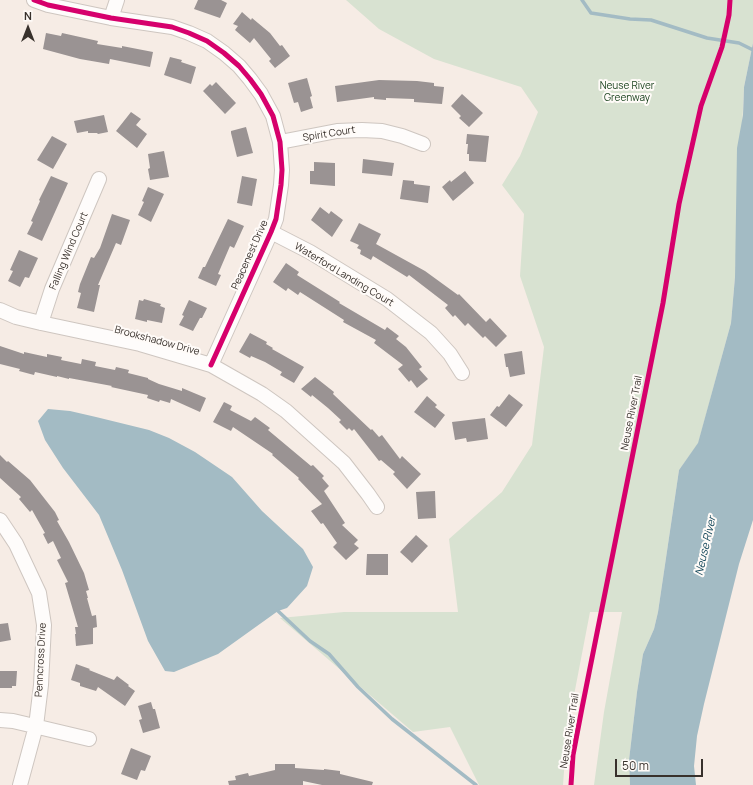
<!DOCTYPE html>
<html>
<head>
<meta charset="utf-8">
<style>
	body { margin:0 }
	#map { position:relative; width:753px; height:785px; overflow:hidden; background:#f6ece5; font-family:Manrope,sans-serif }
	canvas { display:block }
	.north { position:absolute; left:8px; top:8px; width:40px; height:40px; -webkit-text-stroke:3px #fffbf8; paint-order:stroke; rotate:0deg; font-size:11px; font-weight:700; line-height:16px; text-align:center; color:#38312c }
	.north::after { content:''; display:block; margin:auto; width:14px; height:18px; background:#38312c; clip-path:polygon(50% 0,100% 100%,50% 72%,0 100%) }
	.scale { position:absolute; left:615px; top:759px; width:88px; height:18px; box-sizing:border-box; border:2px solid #38312c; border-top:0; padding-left:5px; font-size:12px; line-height:14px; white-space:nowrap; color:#38312c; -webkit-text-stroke:3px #fffbf8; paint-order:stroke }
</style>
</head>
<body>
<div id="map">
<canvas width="753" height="785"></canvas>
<div class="north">N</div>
<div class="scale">50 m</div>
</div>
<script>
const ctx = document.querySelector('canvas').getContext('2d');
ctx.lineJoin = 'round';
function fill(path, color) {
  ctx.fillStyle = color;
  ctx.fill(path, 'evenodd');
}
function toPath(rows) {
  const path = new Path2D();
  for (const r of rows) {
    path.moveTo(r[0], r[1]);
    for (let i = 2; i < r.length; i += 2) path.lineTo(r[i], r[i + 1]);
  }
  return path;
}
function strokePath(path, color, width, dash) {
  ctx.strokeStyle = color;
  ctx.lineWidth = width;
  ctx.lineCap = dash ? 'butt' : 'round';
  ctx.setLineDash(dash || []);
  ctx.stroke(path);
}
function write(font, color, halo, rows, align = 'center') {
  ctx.font = font + ' Manrope,sans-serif';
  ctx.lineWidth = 4;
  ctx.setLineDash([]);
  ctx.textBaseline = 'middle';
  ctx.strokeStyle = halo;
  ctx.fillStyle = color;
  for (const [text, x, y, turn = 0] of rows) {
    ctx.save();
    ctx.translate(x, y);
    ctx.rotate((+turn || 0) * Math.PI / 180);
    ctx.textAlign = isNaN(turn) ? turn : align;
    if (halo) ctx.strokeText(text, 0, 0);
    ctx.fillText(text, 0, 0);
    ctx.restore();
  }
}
fill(toPath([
	[346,0,753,0,753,43,744,87,735,277,731,323,698,444,679,470,658,612,654,629,643,654,637,692,629,760,630,785,594,785,604,712,622,612,590,612,570,716,566,745,563,785,479,785,450,727,413,732,280,618,344,612,458,612,449,539,502,492,532,445,544,347,520,276,524,214,502,185,520,156,538,112,521,87,434,59,379,29]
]), '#d8e2d1');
fill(toPath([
	[753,43,753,520,739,564,704,704,697,736,694,766,696,785,630,785,629,760,637,692,643,654,654,629,658,612,679,470,698,443,731,323,735,277,737,148,743,115,744,87],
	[48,409,70,411,96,417,149,430,169,438,195,452,232,477,262,511,303,549,313,567,307,586,287,608,278,611,218,654,174,672,165,671,148,641,122,570,99,515,63,468,45,440,38,421]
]), '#a3bbc4');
strokePath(toPath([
	[582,0,591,13,630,19,651,20,707,38,739,43,753,50],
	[278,611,310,641,329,654,358,687,392,719,476,785]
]), '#a3bbc4', 3.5);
fill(toPath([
	[198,0,221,0,227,3,220,18,194,9],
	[242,12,251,20,252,18,270,33,280,46,282,45,290,56,275,68,269,61,271,59,254,38,250,43,235,30,238,26,233,24],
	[46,33,61,36,62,33,98,41,97,44,122,48,122,46,153,52,150,67,110,59,109,64,80,59,43,49],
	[170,57,182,60,181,62,196,67,191,84,164,75],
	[307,78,312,96,310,97,313,108,301,112,298,102,294,103,288,83],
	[379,80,417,81,434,83,434,86,444,87,442,104,414,102,414,99,386,98,386,100,374,99,374,97,337,102,335,86],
	[216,82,236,103,225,114,203,91,210,84,212,86],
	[462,94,483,113,469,127,459,118,461,116,451,106],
	[131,112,141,119,136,125,147,134,137,148,116,131],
	[104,115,108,132,98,134,97,133,88,133,88,131,77,133,74,121],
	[246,127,253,153,237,157,231,133,231,131],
	[467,134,489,136,486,162,469,161,469,154,467,154,468,144,466,144],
	[52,136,67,144,53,169,37,160],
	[164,151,169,177,150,180,148,169,150,168,148,154],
	[363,159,394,163,392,176,362,173],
	[314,162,335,163,335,186,310,184,310,171,314,171],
	[465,171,474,183,453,201,442,187,450,180,451,182],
	[51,176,68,183,42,241,27,234,33,222,31,221,40,201,39,200],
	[242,176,257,179,252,206,237,203],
	[403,180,414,181,414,184,430,186,428,203,400,199],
	[148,187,164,194,151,222,138,215,144,202,142,201],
	[320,207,329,214,331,211,343,220,332,237,311,220],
	[112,214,130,220,121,245,116,243,98,285,100,285,94,312,77,308,81,293,78,292,80,284,91,257,94,258,100,248],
	[228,219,244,226,234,248,230,246,218,274,221,275,216,286,198,278,203,267,205,267],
	[359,223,381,234,376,244,425,271,458,295,459,294,486,322,490,318,507,336,496,347,485,336,483,338,468,323,465,326,455,315,453,317,445,308,448,305,409,275,407,277,373,256,371,260,360,254,361,250,357,248,359,245,350,241],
	[19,250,38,258,29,278,25,277,20,287,8,281,13,271,10,270],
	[286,263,299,272,297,275,340,302,339,303,385,330,387,327,399,336,396,339,406,347,422,367,419,369,428,379,417,388,411,380,409,382,398,369,403,365,374,343,376,340,343,322,344,320,300,292,298,295,288,288,286,291,273,282],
	[144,299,161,304,160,306,165,308,162,323,147,320,147,322,135,319,139,300,143,301],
	[189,300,207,308,202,318,200,318,193,331,179,325,184,316,182,315],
	[250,333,267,342,266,344,273,348,272,349,304,367,294,383,280,375,282,372,265,362,251,356,250,358,239,352],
	[0,346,24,354,24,352,47,357,47,354,62,357,61,360,81,364,82,359,96,362,95,366,115,370,116,367,129,370,128,373,148,378,148,379,159,384,182,391,182,388,206,398,200,412,171,399,170,403,160,400,159,402,147,398,148,395,111,387,112,386,69,378,69,379,57,376,57,377,35,372,34,375,19,371,20,369,0,364],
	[522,351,525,374,510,377,508,367,506,367,504,354],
	[315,377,334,392,333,394,371,430,372,429,379,437,382,435,400,459,402,456,421,474,407,489,393,474,395,472,381,460,379,461,354,429,352,431,349,428,347,430,339,422,341,420,328,408,312,395,311,397,301,389],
	[509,394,523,405,506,427,490,415,497,406,499,407],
	[427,396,437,405,435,407,445,415,435,428,414,412],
	[224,402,232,406,230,410,251,421,255,417,270,428,268,430,311,466,313,465,324,476,322,478,329,486,324,491,345,523,342,525,358,540,354,544,359,548,346,560,333,547,337,543,323,523,321,524,311,511,322,504,298,479,299,478,272,455,273,454,233,427,231,431,213,422],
	[485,418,488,439,467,442,466,438,455,440,452,422],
	[0,455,7,462,8,461,30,480,55,512,59,520,57,521,69,542,84,573,89,590,86,591,88,598,87,598,92,616,96,615,97,627,93,628,93,644,76,646,75,634,76,634,75,627,78,627,65,583,68,582,57,560,61,558,53,541,48,544,43,534,45,533,32,510,30,512,19,499,21,497,0,478],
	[435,491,436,518,418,519,416,492],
	[416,535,428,546,412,563,400,552],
	[367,554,388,554,388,575,366,575],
	[8,623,11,640,0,642,0,624],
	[76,664,90,669,89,670,114,680,117,676,129,685,128,686,135,691,125,706,98,687,96,691,80,686,80,683,71,680],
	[0,671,17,671,16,686,12,686,12,688,0,688],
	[151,702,153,709,155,709,160,728,143,733,139,720,142,719,138,706],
	[131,748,151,756,145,771,141,770,137,780,121,774],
	[275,764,295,764,295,768,324,770,324,769,340,771,340,774,373,782,372,785,322,785,303,781,303,785,229,785,228,781,236,780,235,776,248,773,249,776,275,770]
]), '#9a9393');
const minor = toPath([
	[34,0,48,5,111,18,172,27,189,33,207,41,224,53,239,66,250,79,261,94,273,116,280,142,282,170,281,185,276,219,271,232,211,365],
	[111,18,117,0],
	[280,142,337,131,362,130,382,131,402,136,423,144],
	[271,232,310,252,387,299,431,333,450,354,462,373],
	[0,310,16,317,41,323,140,344,211,365,262,394,286,411,344,463,368,494,377,507],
	[41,323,52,289,99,179],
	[0,520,16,544,39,593,44,625,41,685,36,726,20,785],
	[0,720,13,721,89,739]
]);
strokePath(minor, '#cec6c0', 16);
strokePath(minor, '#fefcfb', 14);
strokePath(toPath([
	[34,0,48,5,111,18,172,27,189,33,207,41,224,53,239,66,250,79,261,94,273,116,280,142,282,170,281,185,276,219,271,232,211,365],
	[571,785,573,755,582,708,663,303,679,204,701,106,722,47,729,15,730,0]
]), '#d6006c', 5);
write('10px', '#153e19', '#fffbf8', [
	["Neuse River",627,86],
	["Greenway",627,98]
]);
write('10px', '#38312c', '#fffbf8', [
	["Spirit Court",329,134,-9],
	["Falling Wind Court",69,251,-67],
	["Peacenest Drive",250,255,-66],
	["Waterford Landing Court",344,275,31],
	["Brookshadow Drive",157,341,15],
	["Neuse River Trail",632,413,-79],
	["Penncross Drive",41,660,-87],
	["Neuse River Trail",570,731,-81]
]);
write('italic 11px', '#174a5d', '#fffbf8', [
	["Neuse River",706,546,-77]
]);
</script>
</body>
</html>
